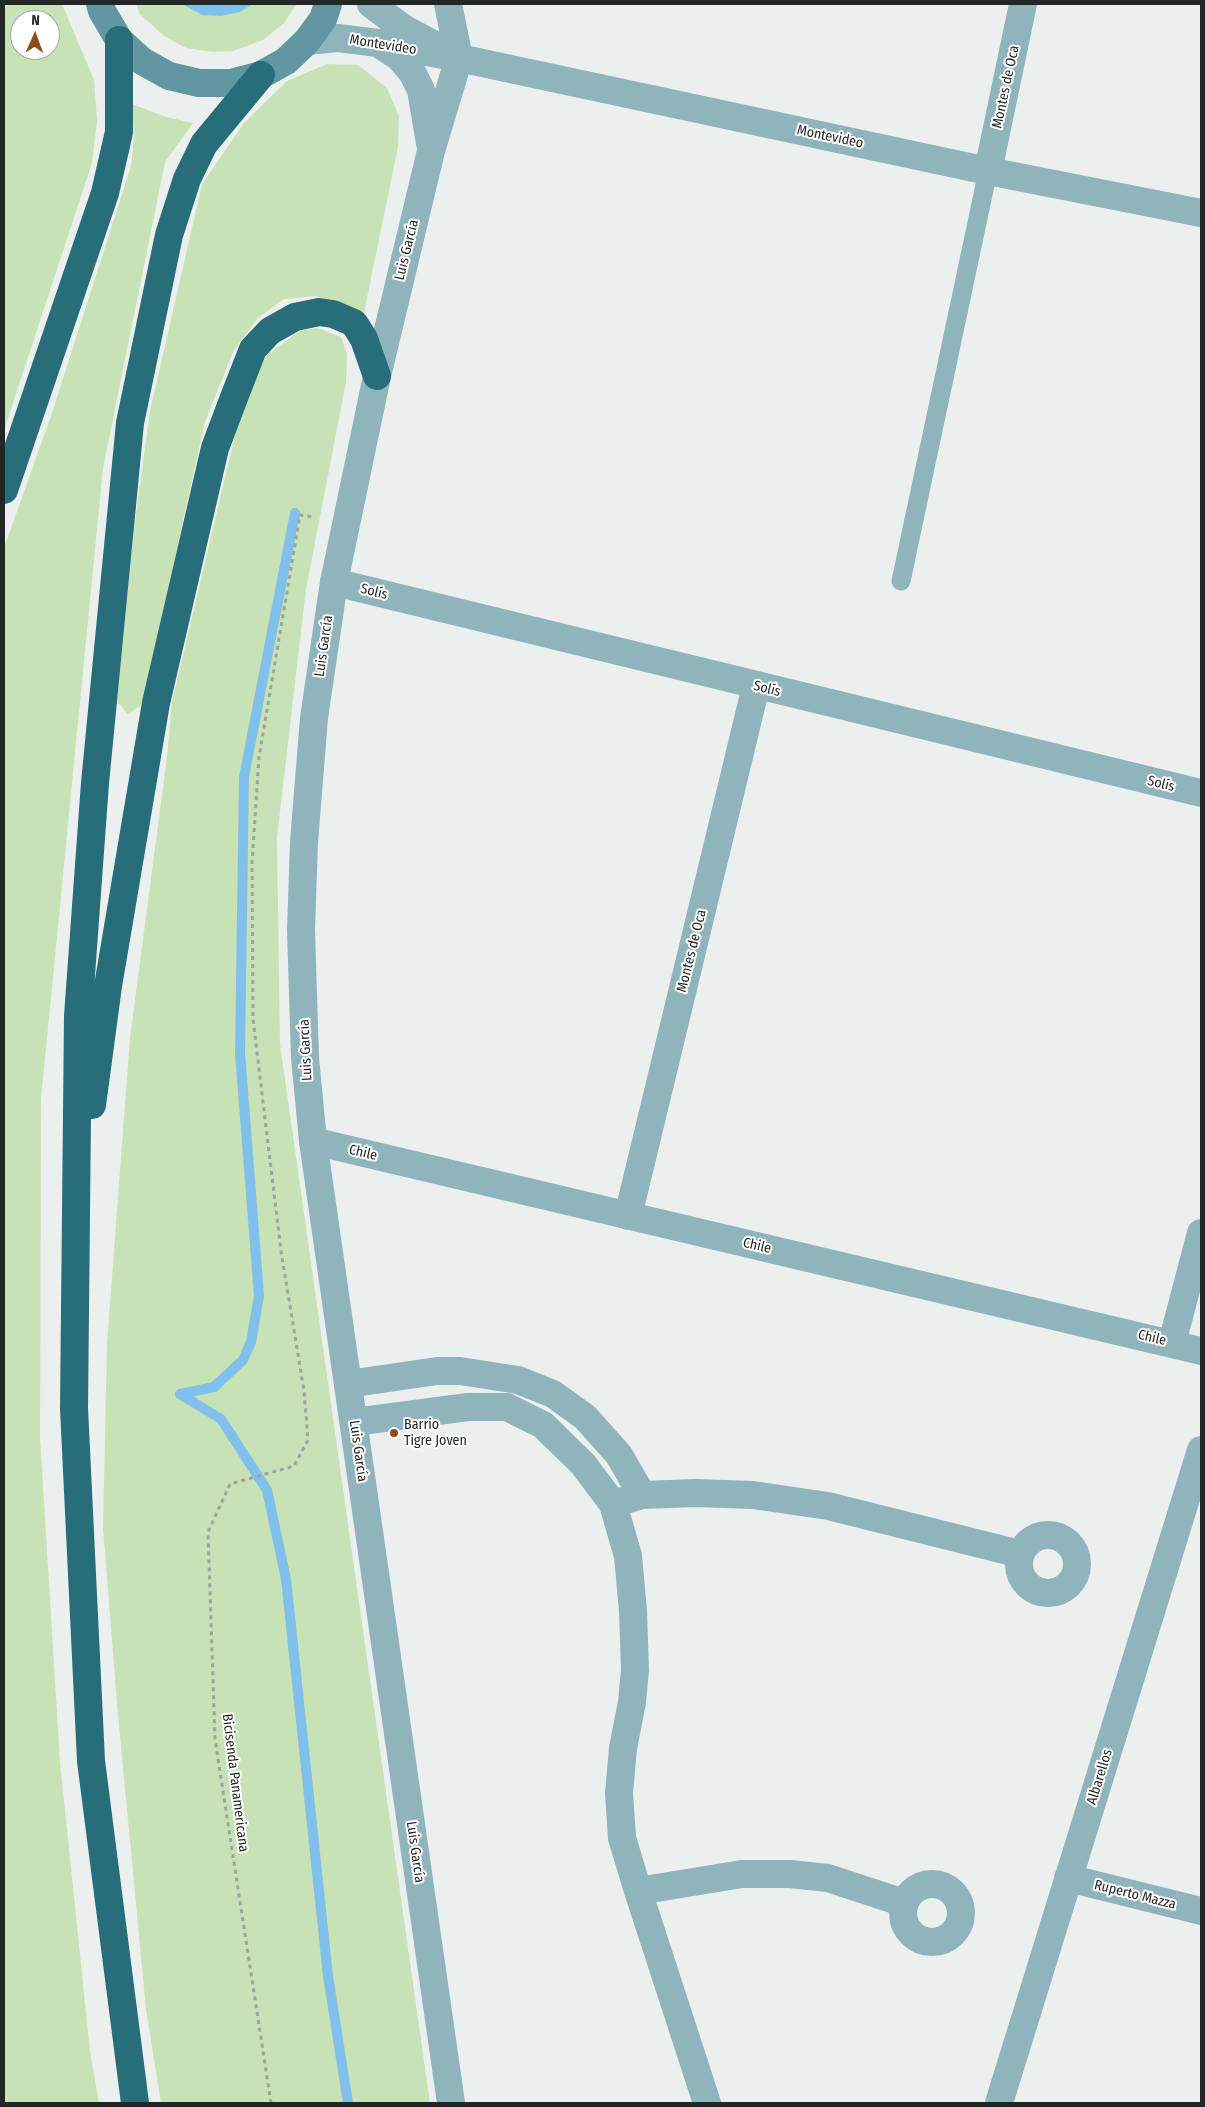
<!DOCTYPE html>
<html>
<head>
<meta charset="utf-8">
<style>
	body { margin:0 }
	#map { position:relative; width:1205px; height:2107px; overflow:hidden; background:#ebf0ef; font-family:"Fira Sans Condensed",sans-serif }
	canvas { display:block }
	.frame { position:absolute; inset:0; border:5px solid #242626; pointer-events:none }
	.north { position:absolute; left:10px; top:10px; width:50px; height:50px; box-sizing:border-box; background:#fff; border:1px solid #a7a8a8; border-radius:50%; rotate:2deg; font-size:14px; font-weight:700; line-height:20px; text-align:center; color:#242626 }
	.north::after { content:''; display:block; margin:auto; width:18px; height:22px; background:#8d4a1a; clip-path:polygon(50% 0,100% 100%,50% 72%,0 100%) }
</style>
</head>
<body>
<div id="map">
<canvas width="1205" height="2107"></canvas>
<div class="frame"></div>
<div class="north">N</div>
</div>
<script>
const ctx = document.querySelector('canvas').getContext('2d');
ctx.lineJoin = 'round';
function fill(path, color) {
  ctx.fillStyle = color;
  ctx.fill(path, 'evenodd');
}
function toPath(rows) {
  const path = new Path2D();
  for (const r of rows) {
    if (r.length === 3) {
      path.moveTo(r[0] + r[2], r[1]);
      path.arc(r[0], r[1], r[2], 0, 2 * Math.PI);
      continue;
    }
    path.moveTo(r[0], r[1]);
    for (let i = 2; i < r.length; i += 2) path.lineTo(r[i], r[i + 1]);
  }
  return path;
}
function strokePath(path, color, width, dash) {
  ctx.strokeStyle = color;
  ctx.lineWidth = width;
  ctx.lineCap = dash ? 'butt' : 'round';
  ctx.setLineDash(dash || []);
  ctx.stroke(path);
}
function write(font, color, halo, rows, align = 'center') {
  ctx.font = font + ' "Fira Sans Condensed",sans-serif';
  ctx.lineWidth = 4;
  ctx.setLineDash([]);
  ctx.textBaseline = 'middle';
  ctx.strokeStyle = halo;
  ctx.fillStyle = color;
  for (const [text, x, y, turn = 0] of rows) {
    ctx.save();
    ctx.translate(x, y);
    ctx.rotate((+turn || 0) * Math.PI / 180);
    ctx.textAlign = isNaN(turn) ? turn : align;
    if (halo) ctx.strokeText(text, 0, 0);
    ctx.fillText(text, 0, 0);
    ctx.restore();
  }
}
fill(toPath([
	[4,4,62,4,94,80,97,121,92,163,4,430],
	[20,20,50,20,50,50,20,50],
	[136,4,297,4,284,23,263,40,233,51,212,52,186,48,164,36,140,14],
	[327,64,358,65,387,88,399,116,398,147,362,322,342,304,315,296,284,299,258,318,234,350,205,422,142,705,128,714,117,701,134,529,150,411,202,184,244,123,287,81],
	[132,104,166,117,193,123,165,162,103,468,41,1099,40,1437,60,1762,90,2051,99,2103,4,2103,4,548,51,416,131,166,134,136],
	[318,328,341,337,347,354,346,382,306,589,277,837,280,1044,430,2103,161,2103,146,2009,118,1715,103,1528,107,1343,130,1038,167,757,172,702,245,393,267,355,301,330]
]), '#c7e2b4');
fill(toPath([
	[182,4,253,4,240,12,221,16,202,15]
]), '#81c0eb');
strokePath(toPath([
	[180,1394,214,1387,243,1360,251,1342,259,1296,240,1053,244,777,295,513],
	[180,1394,221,1419,267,1490,286,1579,328,1976,348,2103]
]), '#81c0eb', 10);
strokePath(toPath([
	[271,2103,215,1739,208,1532,230,1484,294,1466,308,1440,304,1391,281,1251,253,1019,252,863,259,757,300,515,314,517]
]), '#9ea2a1', 3, [4, 4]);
strokePath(toPath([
	[901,581,988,171]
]), '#90b4bc', 19);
strokePath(toPath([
	[988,171,1023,4],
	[334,582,1201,793],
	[313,1141,1201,1351],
	[628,1216,756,686],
	[1172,1343,1201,1233],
	[348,1384,437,1371,460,1371,518,1380,553,1394,585,1417,619,1455,642,1495],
	[354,1422,468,1407,507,1407,543,1425,583,1464,613,1504,628,1556,633,1611,635,1670,632,1702,623,1748,619,1793,622,1838,638,1891,707,2103],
	[613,1504,642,1495,696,1493,753,1495,828,1506,1020,1554],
	[1048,1564,29],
	[1068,1878,1201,1911],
	[932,1913,29],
	[638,1891,742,1874,790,1874,828,1878,904,1903],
	[999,2103,1201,1450]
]), '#90b4bc', 28);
strokePath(toPath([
	[371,4,403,28,435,45],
	[448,4,459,58,431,151,377,376,334,582,314,718,304,842,301,930,305,1058,313,1141,451,2103],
	[307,41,338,38,378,43,459,58,988,171,1201,213],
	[379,44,399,57,412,72,421,90,430,143]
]), '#90b4bc', 28);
strokePath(toPath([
	[100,4,102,11,119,40,142,61,169,76,199,83,231,83,261,75,286,61,307,41,323,19,328,4]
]), '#6097a3', 28);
strokePath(toPath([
	[4,490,105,193,119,132,119,40],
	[92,1105,108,986,156,703,215,448,235,395,253,349,270,331,295,317,319,312,333,314,354,323,364,339,377,376],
	[135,2103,91,1761,74,1408,78,1016,95,783,130,423,169,235,187,179,204,144,261,75]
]), '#276d7a', 28);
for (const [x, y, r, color] of [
	[394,1433,5,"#8d4a1a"]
]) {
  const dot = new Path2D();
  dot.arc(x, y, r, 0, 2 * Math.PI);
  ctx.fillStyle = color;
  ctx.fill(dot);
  strokePath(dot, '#fff', 2);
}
write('14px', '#242626', '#fff', [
	["Montevideo",383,45,9],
	["Montes de Oca",1006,87,-78],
	["Montevideo",830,137,12],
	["Luis García",407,250,-76],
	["Solís",374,592,14],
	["Luis García",324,646,-82],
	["Solís",767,689,14],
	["Solís",1161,784,14],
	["Montes de Oca",692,951,-76],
	["Luis García",306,1050,-93],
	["Chile",363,1153,13],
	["Chile",757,1246,13],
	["Chile",1152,1338,13],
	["Luis García",358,1451,82],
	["Albarellos",1100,1777,-73],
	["Bicisenda Panamericana",235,1783,83],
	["Luis García",415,1852,82],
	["Ruperto Mazza",1135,1895,14]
]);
write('14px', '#242626', '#fff', [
	["Barrio",404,1425],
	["Tigre Joven",404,1441]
], 'left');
</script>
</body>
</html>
